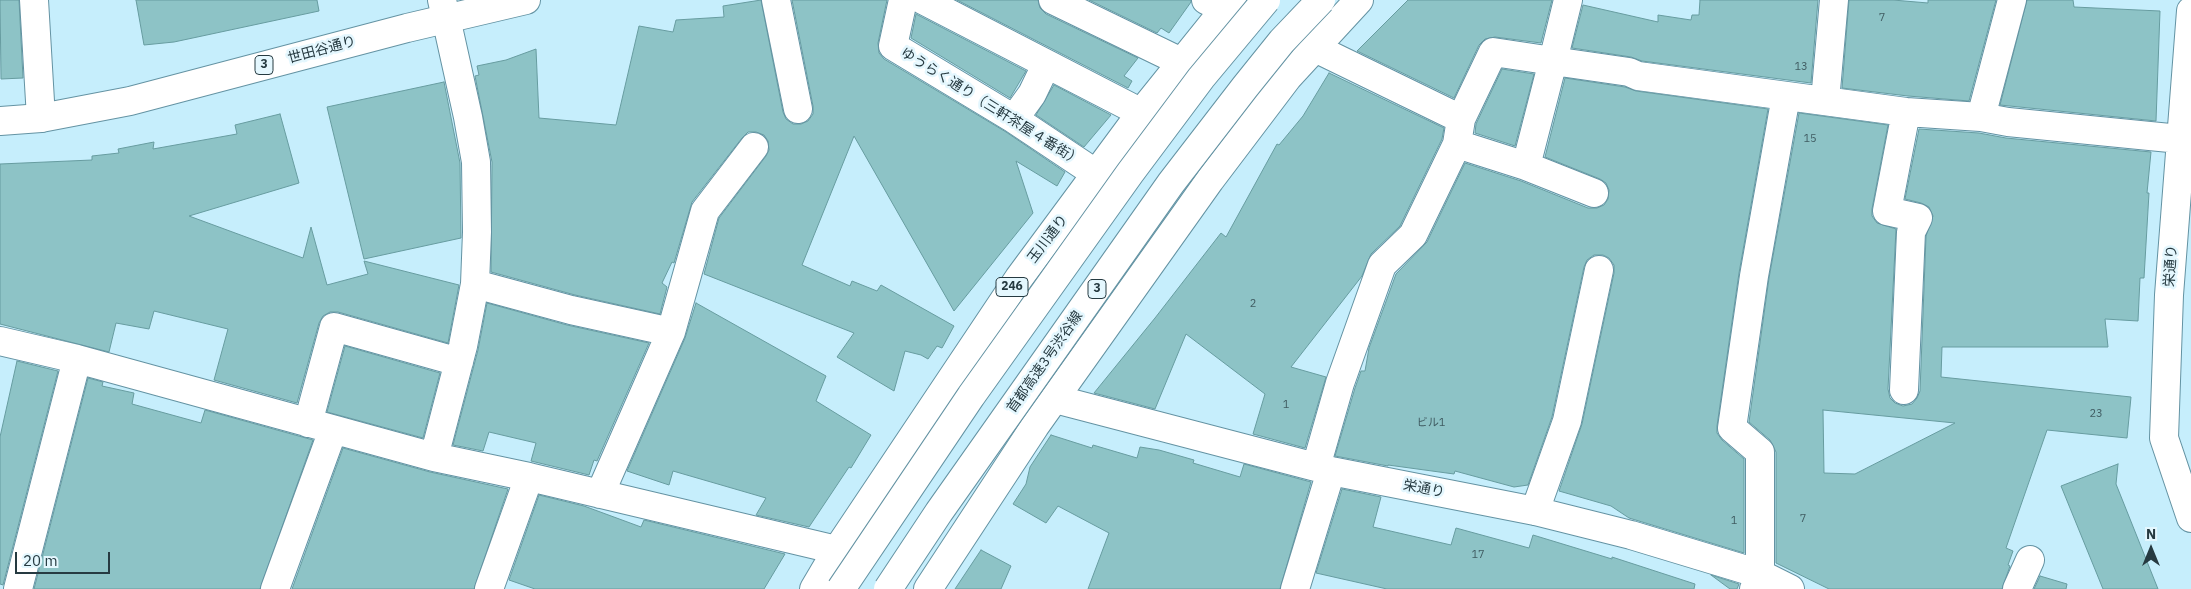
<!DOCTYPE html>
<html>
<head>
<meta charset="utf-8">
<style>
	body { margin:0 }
	#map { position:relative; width:2191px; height:589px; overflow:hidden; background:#c6eefc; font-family:"IBM Plex Sans",sans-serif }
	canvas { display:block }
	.north { position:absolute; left:2126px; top:524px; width:50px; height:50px; -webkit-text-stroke:4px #e4f7fe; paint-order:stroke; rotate:0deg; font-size:14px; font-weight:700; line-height:20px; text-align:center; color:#263a41 }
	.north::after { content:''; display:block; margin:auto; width:18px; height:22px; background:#263a41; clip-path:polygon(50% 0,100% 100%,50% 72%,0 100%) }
	.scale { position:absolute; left:15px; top:552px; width:95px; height:22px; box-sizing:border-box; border:2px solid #263a41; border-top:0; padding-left:6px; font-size:15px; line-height:18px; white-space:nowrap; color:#263a41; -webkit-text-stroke:4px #e4f7fe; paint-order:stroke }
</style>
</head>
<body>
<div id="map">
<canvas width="2191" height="589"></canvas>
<div class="north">N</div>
<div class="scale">20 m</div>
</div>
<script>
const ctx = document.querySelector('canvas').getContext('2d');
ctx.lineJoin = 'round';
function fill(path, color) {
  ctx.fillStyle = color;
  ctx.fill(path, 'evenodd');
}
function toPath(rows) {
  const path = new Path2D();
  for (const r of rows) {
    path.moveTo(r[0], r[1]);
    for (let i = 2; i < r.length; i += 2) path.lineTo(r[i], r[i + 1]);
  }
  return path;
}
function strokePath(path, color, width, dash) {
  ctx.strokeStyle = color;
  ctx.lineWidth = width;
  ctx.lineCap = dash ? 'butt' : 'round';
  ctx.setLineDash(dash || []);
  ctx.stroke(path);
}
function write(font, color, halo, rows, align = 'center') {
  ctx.font = font + ' "IBM Plex Sans","Noto Sans JP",sans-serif';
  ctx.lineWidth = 5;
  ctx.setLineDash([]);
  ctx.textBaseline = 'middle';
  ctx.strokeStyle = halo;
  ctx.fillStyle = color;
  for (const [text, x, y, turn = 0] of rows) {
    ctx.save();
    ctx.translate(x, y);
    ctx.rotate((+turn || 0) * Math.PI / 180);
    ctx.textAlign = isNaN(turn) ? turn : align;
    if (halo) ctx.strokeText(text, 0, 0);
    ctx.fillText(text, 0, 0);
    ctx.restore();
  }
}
const building = toPath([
	[0,0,19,0,23,78,1,79,0,0],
	[136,0,317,0,319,11,174,42,144,45,136,0],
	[761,0,783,112,786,119,793,124,801,124,808,121,813,114,813,106,792,0,887,0,878,43,879,53,884,59,1006,132,1065,172,1057,186,1016,161,1033,213,954,311,854,136,802,265,850,286,852,281,877,291,881,285,954,326,942,348,937,346,928,359,921,355,905,351,894,391,837,357,854,333,704,274,719,218,766,156,769,150,768,141,764,135,756,132,748,132,742,138,692,202,674,263,672,262,662,283,667,287,660,314,575,295,491,272,492,162,475,76,479,75,477,66,506,60,536,49,539,118,616,125,639,26,673,32,676,20,724,17,723,6,761,0],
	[957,0,1038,0,1040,8,1046,14,1138,58,1124,76,1132,81,1128,88,957,0],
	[1089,0,1191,0,1191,2,1169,33,1161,28,1157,33,1089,0],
	[1408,0,1552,0,1541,43,1495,37,1485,39,1479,45,1454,98,1357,51,1408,0],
	[1700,0,1818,0,1811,83,1642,61,1631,57,1572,48,1583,5,1658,22,1658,15,1691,20,1692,15,1699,15,1700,0],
	[1849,0,1893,0,1928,3,1928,0,1996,0,1969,101,1908,96,1842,88,1849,0],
	[2027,0,2073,0,2074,7,2160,11,2156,121,2000,105,2027,0],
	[916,14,1026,71,1010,98,911,38,916,14],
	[1502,69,1534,74,1515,146,1475,133,1476,124,1502,69],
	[1329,73,1444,128,1442,139,1400,226,1371,254,1362,276,1291,367,1326,377,1305,448,1253,434,1265,394,1186,334,1155,409,1094,393,1155,318,1221,233,1226,237,1277,144,1279,145,1303,116,1329,73],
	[1565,78,1625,87,1636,91,1768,109,1739,273,1717,426,1717,433,1722,440,1744,459,1744,553,1629,518,1611,506,1559,491,1582,424,1614,273,1614,265,1609,258,1603,255,1594,255,1587,260,1584,267,1552,417,1528,485,1514,487,1455,471,1454,474,1388,465,1388,466,1335,456,1355,388,1361,371,1365,371,1369,348,1396,274,1427,242,1465,163,1521,181,1588,208,1597,208,1604,205,1608,199,1609,190,1606,183,1600,179,1545,157,1565,78],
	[444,82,460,163,461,238,364,259,327,107,444,82],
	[1054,85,1111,115,1084,147,1036,115,1054,85],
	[1799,113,1888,125,1872,209,1872,216,1877,223,1896,229,1888,389,1890,398,1895,403,1903,406,1912,404,1917,398,1920,391,1926,236,1933,216,1929,207,1921,203,1905,199,1919,129,1979,133,2006,138,2151,152,2147,193,2149,193,2144,278,2140,278,2138,321,2105,319,2108,347,1942,347,1941,377,2131,397,2127,438,2047,430,2006,548,2013,551,2008,565,2010,566,2002,589,1829,589,1776,563,1776,452,1770,440,1749,422,1769,278,1799,113],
	[1823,410,1955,423,1855,474,1824,473,1823,410],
	[280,114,299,183,189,216,303,258,311,227,327,285,368,274,364,261,459,285,448,343,338,312,330,312,323,316,319,323,297,403,214,380,228,329,154,311,149,329,116,323,109,352,0,324,0,164,92,160,92,156,119,153,118,149,154,142,153,149,237,134,235,125,280,114],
	[487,303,567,325,649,343,597,461,594,460,589,475,531,461,536,443,489,432,483,451,453,445,478,350,487,303],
	[696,303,826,376,816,401,871,435,851,468,849,467,809,527,756,515,766,498,673,471,669,485,627,471,685,338,696,303],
	[345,346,440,373,423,438,327,412,345,346],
	[17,361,58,371,3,585,0,584,0,437,17,361],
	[88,378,103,382,102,386,134,393,132,404,201,423,205,410,313,440,260,589,34,589,88,378],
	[1051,435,1092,448,1093,445,1137,458,1140,447,1159,450,1194,460,1193,463,1240,477,1244,464,1311,482,1280,589,1088,589,1109,533,1058,506,1046,523,1013,504,1026,484,1030,467,1051,435],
	[343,448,430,472,508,489,474,589,292,589,343,448],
	[2118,464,2116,484,2158,589,2103,589,2061,486,2118,464],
	[1342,489,1381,497,1373,527,1451,545,1456,528,1529,548,1533,535,1612,559,1612,557,1695,584,1694,589,1387,589,1316,573,1342,489],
	[539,495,584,506,641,527,644,520,785,554,764,589,535,589,509,580,539,495],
	[981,550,1011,566,1001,589,955,589,981,550],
	[1711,575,1739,584,1737,589,1730,589,1711,575],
	[2040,576,2067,584,2066,589,2034,589,2040,576]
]);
fill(building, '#8dc3c6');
strokePath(building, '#679ca0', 1);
const minor = toPath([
	[34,0,41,118],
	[776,0,798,109],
	[903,0,893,46,1014,119,1089,169],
	[923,0,1134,109],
	[1053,0,1173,58],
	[1206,0,1214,4],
	[2191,11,2169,295,2164,438,2191,518],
	[1313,47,1461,119],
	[1825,101,1834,0],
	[1981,117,2012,0],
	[1014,119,1032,94,1046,65],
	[1457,144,1526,166,1553,61,1629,72,1638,76,1906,112,1981,117,2008,122,2180,139],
	[1526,166,1594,193],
	[475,284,571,310,671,332],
	[0,341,77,359,434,457,529,477,837,550],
	[1904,390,1911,232,1918,218,1887,211,1906,112],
	[1055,399,1331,471,1535,511,1631,535,1760,574,1790,589],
	[308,423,334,327,459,362],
	[434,457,463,346,475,284,477,232,476,162,468,117,442,0],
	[1316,467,1340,383,1382,265,1413,235,1457,144,1461,119,1493,52,1553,61,1568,0],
	[600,494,671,332,705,211,754,147],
	[1535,511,1567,421,1599,270],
	[18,589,77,359],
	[275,589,333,430],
	[489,589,529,477],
	[1295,589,1331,471],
	[1754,589,1760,574,1760,452,1732,428,1754,276,1786,96],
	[2017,589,2030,560]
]);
const major = toPath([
	[0,121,41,118,130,101,407,28,526,0]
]);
const highway = toPath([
	[814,589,837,550,1019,278,1141,113,1232,0],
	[928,589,1035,426,1210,180,1288,77,1359,0]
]);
strokePath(minor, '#6493a3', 30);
strokePath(major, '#6493a3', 30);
strokePath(highway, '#6493a3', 30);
strokePath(minor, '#fff', 28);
strokePath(major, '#fff', 28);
strokePath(highway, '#fff', 28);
const highwayBridge = toPath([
	[841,589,971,396,1130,173,1201,78,1266,0],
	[888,589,939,512,1171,183,1245,87,1282,41,1321,0]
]);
strokePath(highwayBridge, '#6493a3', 30, []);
strokePath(highwayBridge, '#fff', 28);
write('11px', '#405c62', null, [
	["7",1882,18],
	["13",1801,67],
	["15",1810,139],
	["2",1253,304],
	["1",1286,405],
	["23",2096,414],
	["ビル1",1431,423],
	["7",1803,519],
	["1",1734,521],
	["17",1478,555]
]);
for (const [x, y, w] of [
	[264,65,18],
	[1012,287,32],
	[1097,289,18]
]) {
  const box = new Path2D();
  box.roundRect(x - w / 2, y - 9.5, w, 19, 4);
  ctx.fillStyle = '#e4f7fe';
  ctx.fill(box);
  strokePath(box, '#263a41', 1);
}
write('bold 12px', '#263a41', null, [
	["3",264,65],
	["246",1012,287],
	["3",1097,289]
]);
write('14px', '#263a41', '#e4f7fe', [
	["世田谷通り",322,50,-15],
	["ゆうらく通り（三軒茶屋４番街）",991,107,32],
	["玉川通り",1048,239,-53],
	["栄通り",2171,266,-86],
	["首都高速3号渋谷線",1045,362,-55],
	["栄通り",1424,489,11]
]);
</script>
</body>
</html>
